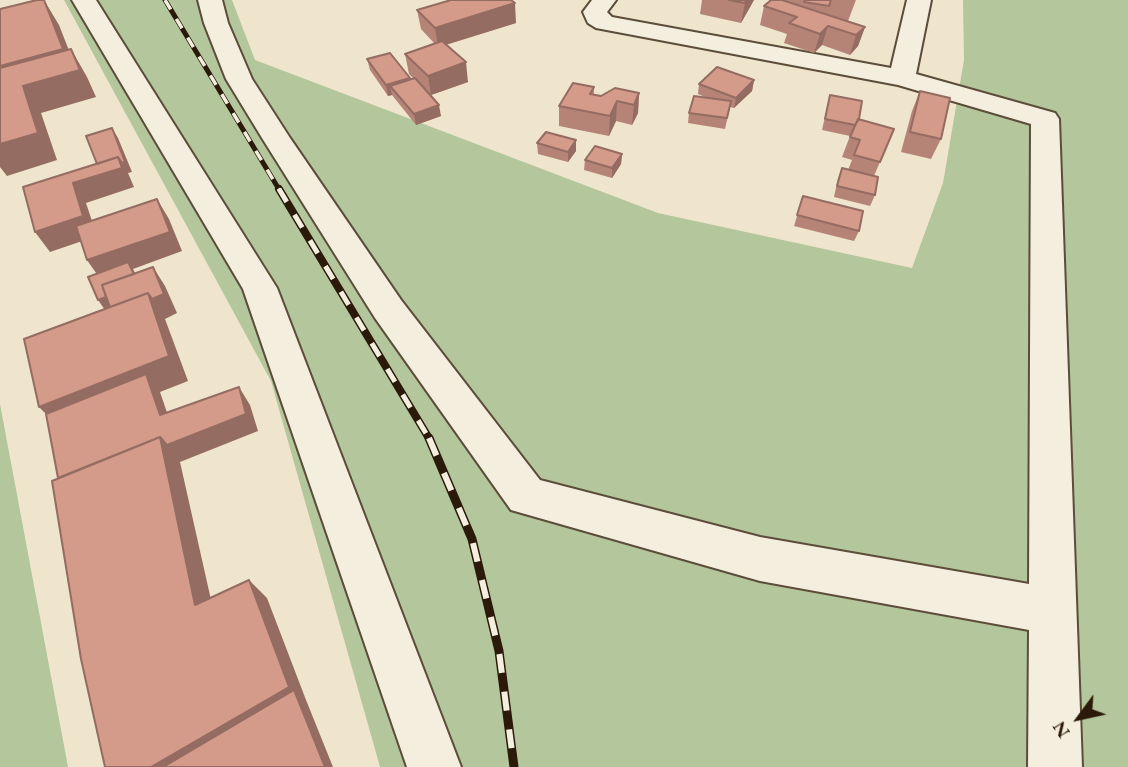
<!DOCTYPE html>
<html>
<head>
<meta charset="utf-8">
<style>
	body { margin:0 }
	#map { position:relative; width:1128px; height:767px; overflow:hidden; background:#eee5cc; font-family:"EB Garamond",serif }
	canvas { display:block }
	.north { position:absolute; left:1044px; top:683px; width:70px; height:70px; -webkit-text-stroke:5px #f4eede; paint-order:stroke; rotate:237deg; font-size:19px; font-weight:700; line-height:28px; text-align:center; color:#2b1909 }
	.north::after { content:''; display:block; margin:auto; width:24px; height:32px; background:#2b1909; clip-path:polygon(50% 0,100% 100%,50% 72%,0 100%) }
</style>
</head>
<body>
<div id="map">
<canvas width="1128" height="767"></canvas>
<div class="north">N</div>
</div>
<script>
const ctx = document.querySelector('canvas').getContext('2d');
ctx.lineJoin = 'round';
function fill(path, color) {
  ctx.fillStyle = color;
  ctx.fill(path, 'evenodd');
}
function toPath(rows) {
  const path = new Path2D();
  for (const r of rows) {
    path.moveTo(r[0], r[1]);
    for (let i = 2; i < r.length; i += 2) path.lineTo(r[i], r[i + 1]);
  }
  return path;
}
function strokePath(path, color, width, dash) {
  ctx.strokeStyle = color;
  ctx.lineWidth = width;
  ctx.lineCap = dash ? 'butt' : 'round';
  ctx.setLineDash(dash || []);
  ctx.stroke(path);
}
fill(toPath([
	[64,0,232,0,255,60,658,213,912,268,943,183,964,60,963,0,1128,0,1128,767,380,767,271,381],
	[0,404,68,767,0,767]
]), '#b4c69c');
const street = toPath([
	[72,0,96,0,277,288,461,767,407,767,243,289,72,0],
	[198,0,222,0,228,23,252,79,290,138,401,300,540,480,760,537,1029,584,1031,124,898,85,596,28,588,23,583,12,592,0,616,0,607,12,612,17,891,68,907,0,931,0,916,74,1055,113,1059,119,1082,767,1028,767,1029,630,760,581,511,510,375,318,262,138,226,79,204,23,198,0]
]);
strokePath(street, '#5c4c3a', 4);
fill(street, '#f4eede');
const railFar2 = toPath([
	[165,0,280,191]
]);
const railFar1 = toPath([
	[279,189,430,440]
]);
const rail = toPath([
	[429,438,472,539,499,651,514,767]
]);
strokePath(railFar2, '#2b1909', 5);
strokePath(railFar1, '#2b1909', 8);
strokePath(rail, '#2b1909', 9);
strokePath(railFar2, '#f4eede', 3.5, [11]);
strokePath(railFar1, '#f4eede', 5, [15]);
strokePath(rail, '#f4eede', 6, [19]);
fill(toPath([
	[702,0,754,0,741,23,700,14],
	[771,0,856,0,848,21,865,27,858,46,850,55,822,45,814,53,784,43,787,34,760,25,764,6],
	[417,10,516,23,446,45,468,82,431,95,423,88,441,116,416,125,392,95,388,96,370,70,367,59,410,80,414,79,409,74,405,54,434,43,421,29],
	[754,80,752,91,734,108,730,107,725,129,688,123,689,113,705,97,698,94,699,84],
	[594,87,594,95,601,96,639,93,638,113,632,125,616,121,609,136,559,126,559,106],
	[920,91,941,139,931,159,901,152,912,111],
	[830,95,859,119,894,129,874,176,875,195,870,206,834,197,838,178,842,168,848,170,852,160,842,157,850,136,822,130],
	[576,140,576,151,568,162,538,154,537,143],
	[622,154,621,164,612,178,584,170,585,160],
	[803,196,859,231,854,241,794,226]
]), '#b68477');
fill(toPath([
	[44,0,59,25,77,71,71,49,87,77,96,97,41,113,57,160,7,176,0,167,0,66],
	[746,0,754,0,741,23,745,3],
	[515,3,516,23,438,47,435,28],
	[828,26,822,45,814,53,820,34],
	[865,27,858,46,850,55,856,35],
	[466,62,468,82,431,95,428,76],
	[410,78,412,89,390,86,392,95,388,96,386,85],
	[754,80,752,91,734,108,736,98],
	[639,93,638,113,632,125,634,105],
	[617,101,616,121,609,136,610,116],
	[439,105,441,116,416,125,414,114],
	[112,128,118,138,132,172,128,173,134,187,86,203,97,236,50,252,35,232,73,183,118,157],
	[576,140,576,151,568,162,568,152],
	[622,154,621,164,612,178,612,168],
	[157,199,169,219,182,251,133,269,145,294,105,310,98,300,101,280,87,260],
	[153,267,165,286,177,313,165,319,188,381,160,392,174,433,64,432,39,407,148,293],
	[239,387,250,405,258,431,180,462,216,622,195,605,160,437],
	[249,580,267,598,306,700,333,767,151,767]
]), '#946c61');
const building = toPath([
	[37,0,44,0,63,49,0,66,0,9,37,0],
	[451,0,511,0,515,3,435,28,417,10,451,0],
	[729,0,746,0,745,3,729,0],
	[771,0,782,0,865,27,856,35,828,26,820,34,789,23,797,17,764,6,771,0],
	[805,0,831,0,829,6,804,2,805,0],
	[442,41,466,62,428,76,405,54,442,41],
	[71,49,80,70,23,86,38,133,0,144,0,68,71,49],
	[390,53,410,78,386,85,367,59,390,53],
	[717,67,754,80,736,98,699,84,717,67],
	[415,78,439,105,414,114,390,86,415,78],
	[573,83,594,87,590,94,601,96,615,88,639,93,634,105,617,101,610,116,559,106,573,83],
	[920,91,950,98,941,139,910,132,920,91],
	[830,95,862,101,859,119,855,125,825,119,830,95],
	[694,96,731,101,727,118,689,113,694,96],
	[858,119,894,129,880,162,854,155,860,140,850,137,858,119],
	[112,128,125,162,122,163,118,157,97,164,86,136,112,128],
	[546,132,576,140,568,152,537,143,546,132],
	[595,146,622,154,612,168,585,160,595,146],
	[118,157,122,168,73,183,83,216,35,232,23,187,118,157],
	[842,168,878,177,875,195,837,186,842,168],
	[803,196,863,211,859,231,797,215,803,196],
	[157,199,170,232,87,260,76,226,157,199],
	[128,262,134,274,102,285,106,297,98,300,88,277,128,262],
	[153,267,164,294,152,299,148,293,110,307,102,285,153,267],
	[148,293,169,356,39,407,24,339,148,293],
	[146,374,160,415,239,387,246,414,167,445,160,437,58,478,46,414,146,374],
	[160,437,195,605,249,580,289,687,151,767,105,767,81,659,52,481,160,437],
	[294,690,325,767,163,767,294,690]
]);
fill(building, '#d49a8a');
strokePath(building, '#946c61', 2);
</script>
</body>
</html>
